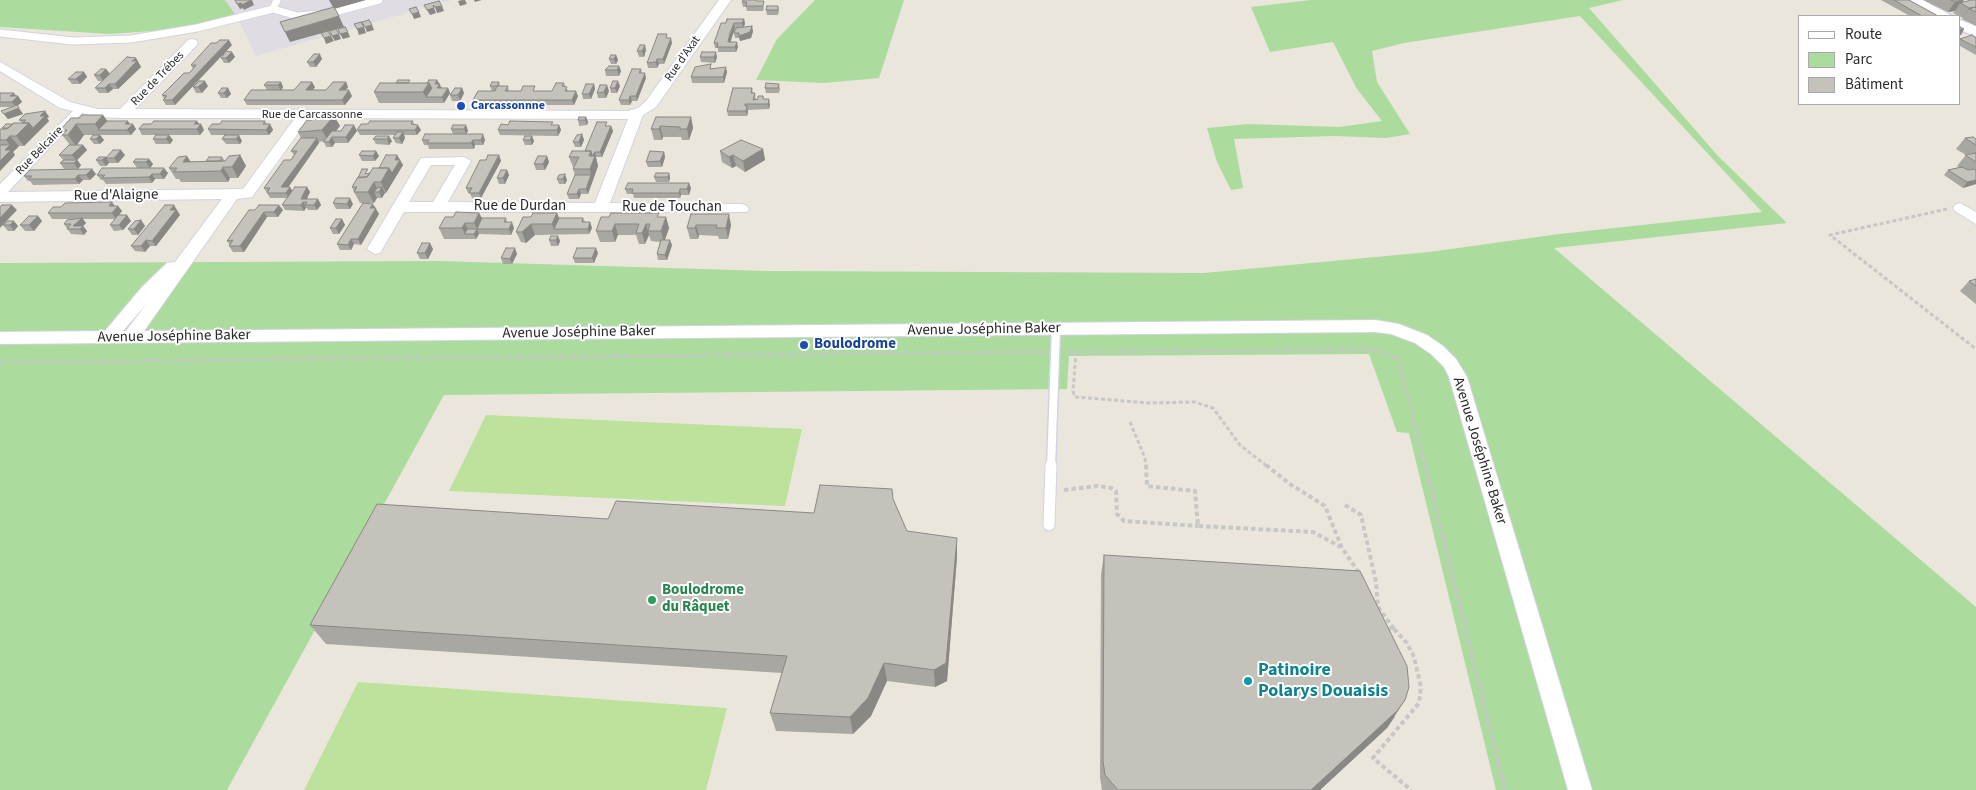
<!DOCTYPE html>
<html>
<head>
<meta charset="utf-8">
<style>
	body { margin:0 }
	#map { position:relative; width:1976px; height:790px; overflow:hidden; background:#eae6dc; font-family:"Source Sans 3",sans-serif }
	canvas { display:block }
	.legend { position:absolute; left:1798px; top:15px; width:162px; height:90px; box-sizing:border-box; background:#fff; border:1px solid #a9a9a9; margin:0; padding:6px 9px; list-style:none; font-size:15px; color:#292929 }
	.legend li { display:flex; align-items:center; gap:10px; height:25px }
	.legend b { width:25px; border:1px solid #a9a9a9 }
</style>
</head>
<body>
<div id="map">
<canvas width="1976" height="790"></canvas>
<ul class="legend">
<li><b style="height:6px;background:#fff"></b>Route</li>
<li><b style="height:14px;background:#acdb9e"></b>Parc</li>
<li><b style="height:14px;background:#c5c2bc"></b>Bâtiment</li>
</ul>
</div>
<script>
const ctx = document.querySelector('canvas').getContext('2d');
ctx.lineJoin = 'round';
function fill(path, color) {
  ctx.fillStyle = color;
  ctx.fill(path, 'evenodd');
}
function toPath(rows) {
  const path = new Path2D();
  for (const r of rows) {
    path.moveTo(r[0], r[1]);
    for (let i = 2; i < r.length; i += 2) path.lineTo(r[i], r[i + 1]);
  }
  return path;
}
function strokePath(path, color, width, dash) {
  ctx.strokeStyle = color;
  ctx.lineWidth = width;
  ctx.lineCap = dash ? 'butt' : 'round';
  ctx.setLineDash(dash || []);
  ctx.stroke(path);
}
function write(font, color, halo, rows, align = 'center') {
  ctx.font = font + ' "Source Sans 3",sans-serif';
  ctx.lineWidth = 4;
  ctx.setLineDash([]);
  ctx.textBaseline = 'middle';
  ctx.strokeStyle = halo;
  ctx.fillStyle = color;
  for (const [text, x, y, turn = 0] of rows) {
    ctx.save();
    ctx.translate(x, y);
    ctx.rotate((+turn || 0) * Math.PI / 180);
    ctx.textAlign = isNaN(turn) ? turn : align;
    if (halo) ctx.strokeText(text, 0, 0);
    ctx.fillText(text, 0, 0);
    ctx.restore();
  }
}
fill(toPath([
	[225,0,452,0,256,56,237,17]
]), '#dfdce3');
fill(toPath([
	[0,0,225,0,237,17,168,30,109,34,0,27],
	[815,0,904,0,879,78,823,83,756,80,777,39],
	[1311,0,1623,0,1589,8,1718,156,1787,223,1554,248,1976,607,1976,790,1496,790,1409,433,1397,432,1369,354,1069,356,1067,389,444,395,227,790,0,790,0,263,439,261,767,271,1204,273,1429,252,1559,234,1762,212,1580,16,1404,43,1372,51,1377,82,1410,134,1386,138,1334,136,1234,139,1243,188,1231,190,1217,162,1207,128,1248,124,1339,127,1382,121,1357,89,1333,42,1270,52,1251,7]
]), '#acdb9e');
fill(toPath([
	[486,415,802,429,785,506,449,491],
	[358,682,727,708,706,790,304,790]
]), '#bce29b');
const serviceFar2 = toPath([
	[273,9,277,0],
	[0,33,73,41,131,39,197,28,273,9,297,16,331,13,379,0]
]);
const serviceFar1 = toPath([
	[1051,467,1056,329]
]);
const service = toPath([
	[1049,525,1051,465]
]);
const minor = toPath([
	[719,0,731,0,656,107,643,115,610,203,742,204,747,206,749,209,747,212,404,212,380,253,375,254,367,249,421,158,464,157,471,161,448,202,595,203,628,119,309,118,252,197,237,199,144,331,1375,320,1399,324,1427,335,1443,346,1456,359,1467,377,1592,790,1568,790,1449,377,1444,367,1431,354,1415,343,1391,334,1375,332,0,344,0,332,105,331,142,287,167,263,175,262,222,199,0,202,0,184,73,111,60,108,0,71,0,62,70,102,98,109,120,109,188,40,192,39,196,40,198,43,196,46,135,109,628,111,638,108,646,101,719,0],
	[82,113,98,117,123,118,295,118,243,189,8,192,82,113],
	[431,165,455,165,433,202,409,202,431,165],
	[148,302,126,331,123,331,148,302],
	[1960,203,1976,212,1976,224,1955,211,1953,208,1955,205,1960,203]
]);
const tertiary = toPath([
	[1905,0,1923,0,1952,16,1934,16,1905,0],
	[1960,20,1976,26,1976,36,1960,30,1960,20]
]);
strokePath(serviceFar2, '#d2d3e0', 9);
strokePath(serviceFar1, '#d2d3e0', 11);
strokePath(service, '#d2d3e0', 13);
strokePath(minor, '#d2d3e0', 2);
strokePath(tertiary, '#d2d3e0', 3);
strokePath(toPath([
	[1947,209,1830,235,1976,349],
	[1067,352,1369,349,1398,358,1425,467],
	[1076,352,1073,391,1075,397,1150,403,1195,402,1213,408,1240,445,1268,467],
	[0,362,1043,352],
	[1130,422,1145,458,1146,467]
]), '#c7c7c7', 3, [4, 2.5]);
strokePath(toPath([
	[1146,465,1147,486,1195,491,1198,526,1313,532,1341,547],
	[1266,465,1290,484,1325,506,1342,548,1359,573],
	[1425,465,1505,790],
	[1064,490,1098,486,1111,488,1116,491,1117,514,1124,521,1198,526],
	[1345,505,1361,515,1376,582,1378,607,1394,629,1385,629],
	[1394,629,1407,643,1414,657,1421,687,1419,703,1373,758,1411,790]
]), '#c7c7c7', 4, [4.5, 3]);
strokePath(serviceFar2, '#fff', 7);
strokePath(serviceFar1, '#fff', 8);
strokePath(service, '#fff', 11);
fill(minor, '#fff');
fill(tertiary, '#fff');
fill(toPath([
	[1881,0,1909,0,1938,16,1910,16],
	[1923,0,1964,0,1962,3,1976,0,1976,26,1962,19,1963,18,1953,13,1955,11,1948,12],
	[758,1,764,7,763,11,747,11,746,7,743,7,742,2],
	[778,6,779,11,778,15,767,15,766,10],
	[744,19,745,24,743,27,753,31,751,38,740,41,739,38,735,38,734,33,736,28,735,28,730,42,738,47,736,52,718,52,718,48,715,48,714,43,726,23],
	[668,38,672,43,664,64,659,64,657,68,648,68,647,63],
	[1976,38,1976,55,1960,46,1960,39],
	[232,45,175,105,166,105,163,100,164,99,162,95,193,69,191,65],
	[646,50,644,57,639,57,637,51],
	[232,52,235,57,229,63,224,63,221,58],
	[616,55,618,60,616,64,611,64,609,59],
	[700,57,717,57,715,63,701,62],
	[136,58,141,67,118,89,113,89,108,93,99,93,95,88,103,81,98,81,94,75,106,69,110,74],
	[322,59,316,67,310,67,307,62],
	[619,66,621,71,619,76,606,76,605,70],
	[641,69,642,73,646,78,637,101,632,101,630,105,621,105,619,100],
	[84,72,87,77,80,84,72,84,68,79],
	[727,72,724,83,692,83,691,77],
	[437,80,442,88,448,88,450,93,444,103,379,103,374,92,411,83,427,83],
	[281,82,283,87,281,90,294,90,315,87,313,90,326,90,346,82,348,87,346,90,352,96,345,105,247,105,244,100,267,90,264,85],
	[499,82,500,86,508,86,509,91,552,91,564,83,565,86,568,91,578,96,574,105,475,105,473,100,492,91,490,86],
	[594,84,595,89,591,99,583,99,582,94],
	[779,84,780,89,779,93,766,93,765,88],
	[208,86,202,93,196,93,193,87],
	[620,86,617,93,611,93,610,88],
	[228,88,231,94,227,98,221,98,218,93],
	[462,88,464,93,460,101,452,101,450,95],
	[752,88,753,93,755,93,756,100,758,99,763,96,764,99,770,105,769,109,748,110,748,112,747,116,728,116,727,111],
	[609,91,606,98,598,98,597,93],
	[0,93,18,96,22,102,17,106,23,114,8,119,1,111,13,107,0,107],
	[45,111,49,117,47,118,49,121,24,146,19,146,13,152,15,155,0,171,0,129,3,129,2,128,13,124,22,123,19,120],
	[103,115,107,121,130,124,136,129,131,135,84,135,77,145,83,145,87,150,77,160,81,165,78,169,64,169,60,163,63,160,59,155,70,145,62,135,63,134,60,130,79,118],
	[334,116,340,126,336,131,357,131,348,143,335,143,332,147,326,147,324,141,319,142,319,143,288,187,292,191,307,187,310,192,307,199,318,199,321,205,317,210,308,210,307,208,306,208,304,211,285,210,282,205,287,198,270,198,264,188,291,160,294,155,291,151,301,138,298,132,312,120],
	[586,117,588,122,587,125,579,126,578,120],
	[691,117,693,128,689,140,682,140,681,137,663,137,662,140,654,140,651,129],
	[197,121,199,124,201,124,204,130,200,135,142,135,139,129,151,124],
	[265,121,267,124,270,124,273,130,269,135,211,135,208,129,220,124],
	[413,121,414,125,421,130,417,135,404,135,405,138,402,144,396,143,393,138,395,135,360,135,357,130],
	[466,125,468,131,466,134,453,134,451,129],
	[554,125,559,125,561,130,558,136,500,135,498,130],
	[608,126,611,126,613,131,602,157,596,157,596,159,598,166,588,194,581,194,579,199,569,199,567,194,575,175,573,169,574,167,573,167,569,157,585,151],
	[582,134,584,140,581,147,575,147,573,142],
	[100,135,104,140,100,144,94,144,90,139],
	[156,135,173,140,170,144,156,144,153,139],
	[225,135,242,141,240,144,226,144,222,139],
	[376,136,392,141,389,145,376,144,373,139],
	[532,136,534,141,532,145,525,145,523,140],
	[1965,138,1976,139,1976,184,1963,188,1944,175,1948,170,1959,167,1957,166,1966,155,1956,149],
	[422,140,485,140,483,145,475,145,474,149,429,149,428,145,424,145],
	[763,149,765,160,745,172,736,166,732,168,722,162,720,151],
	[376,151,379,156,375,161,362,161,359,155],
	[664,152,665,157,662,167,648,167,646,162],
	[125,155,118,163,109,163,106,166,100,166,96,160,106,157,106,158],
	[240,155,246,166,238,178,230,178,228,182,181,182,179,179,176,179,169,168,191,162,207,162,222,157,225,161],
	[397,155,403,165,386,193,385,193,382,198,377,198,374,203,360,203,354,192,352,187,370,173,379,168],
	[499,155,501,161,481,198,472,198,470,193,468,193,466,188,486,160],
	[547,156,549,162,545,170,536,170,534,164],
	[149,159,153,164,150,168,137,168,133,162],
	[507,170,509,175,505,184,499,184,497,178],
	[168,173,164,179,155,179,152,183,106,184,103,180,101,180,97,175],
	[669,173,670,178,669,182,656,182,654,177],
	[96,174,90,180,83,180,79,184,33,185,30,181,28,181,24,176],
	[559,175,567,180,565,184,559,184,557,179],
	[691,188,689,195,681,195,680,198,634,198,633,194,627,194,625,189],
	[333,203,353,204,350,209,336,209],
	[118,206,122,211,119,215,131,221,123,230,114,231,110,225,115,219,83,219,86,223,83,226,87,231,84,235,71,234,64,224,75,219,52,219,48,213],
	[375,208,379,214,361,245,354,244,351,250,340,250,337,244],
	[178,210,177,211,180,215,156,246,150,246,145,252,135,251,131,246],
	[249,210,283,210,278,217,267,217,244,252,233,252,229,246,230,245,227,241],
	[479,213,482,218,506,218,507,222,514,228,511,235,479,234,476,239,444,239,439,228,453,217],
	[557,213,559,218,583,218,585,222,590,222,592,228,589,234,535,235,526,243,521,242,516,232,531,217],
	[691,214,731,225,728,239,719,239,718,236,699,235,698,239,690,239,687,228],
	[38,216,42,221,34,231,25,231,20,225],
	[609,217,666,217,669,228,665,240,672,245,667,260,658,260,657,254,660,242,651,241,649,235,645,244,639,244,636,235,618,235,615,242,600,242,596,231],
	[342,219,345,225,339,234,333,234,330,228],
	[141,220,145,226,138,235,132,235,128,229],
	[8,221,18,226,14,231,8,231,3,225],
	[558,236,560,241,558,246,551,246,549,240],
	[433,249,428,259,420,259,417,253],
	[598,253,594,263,575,263,573,258],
	[517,254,512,264,503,264,501,258],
	[1976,279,1976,304,1960,291,1969,281],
	[894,501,907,531,957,557,947,681,935,687,887,681,871,716,853,734,776,731,770,713,782,673,326,644,310,625,608,519,814,513],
	[1104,555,1395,717,1387,728,1320,790,1102,790,1100,777,1101,574]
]), '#a9a7a2');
fill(toPath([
	[252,0,254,5,244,10,243,8,240,9,237,4],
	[329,0,366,0,334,9],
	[462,0,465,0,467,4,460,6,458,1],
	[474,0,482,0,475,2],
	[1964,0,1961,4,1960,3,1955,11,1948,12,1955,2],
	[433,5,436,13,430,15,427,10],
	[442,6,444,11,437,13,435,7],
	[1976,7,1976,12,1969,9,1962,18,1969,8],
	[419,12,421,17,414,19,412,14],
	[339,16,344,27,290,42,285,32],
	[744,19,745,24,743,28,742,23],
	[734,23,735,28,729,47,728,42],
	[372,25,374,30,367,32,365,27],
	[752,26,753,31,751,38,740,41,739,36],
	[364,27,366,33,359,35,357,29],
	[1964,29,1961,35,1960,35,1960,30],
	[348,32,350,37,343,39,340,34],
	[339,34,341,39,335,41,332,36],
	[331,36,334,41,326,44,324,38],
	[671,38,672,43,664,64,663,59],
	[229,40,232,45,175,105,172,100],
	[737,42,738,47,736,52,735,47],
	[645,45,646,50,644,57,642,51],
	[232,52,235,57,229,63,226,58],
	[716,52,717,57,715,63,714,57],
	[320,54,322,59,316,67,313,62],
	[616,55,618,60,616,64,614,59],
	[136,58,141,67,118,89,115,84],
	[657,59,659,64,657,68,656,62],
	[619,66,621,71,619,76,617,70],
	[726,67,727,72,724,83,723,77],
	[106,69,110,74,103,81,100,75],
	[84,72,87,77,80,84,76,79],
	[645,73,646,78,637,101,636,96],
	[437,80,442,89,439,93,435,84],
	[205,81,208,86,202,93,198,87],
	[618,81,620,86,617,93,615,88],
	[281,82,283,87,281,91,278,85],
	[312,82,315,87,309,96,306,90],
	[346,82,348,87,341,96,339,90],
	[429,83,434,93,426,97,423,92],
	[109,84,113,89,108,93,105,88],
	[594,84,595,89,591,99,589,94],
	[607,85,609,91,606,98,604,92],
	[228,88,231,94,227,98,224,93],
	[448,88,450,93,444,103,442,97],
	[462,88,464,93,460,101,458,95],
	[349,90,352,96,345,105,342,100],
	[576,91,578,96,574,105,572,100],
	[14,93,17,97,18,96,22,102,16,107,12,102,10,96],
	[630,96,632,101,630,105,629,100],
	[769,99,770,105,769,109,768,104],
	[747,106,748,112,747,116,746,111],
	[19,108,23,114,8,119,4,114],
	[45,111,49,117,47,118,49,121,24,146,16,136,29,123,40,116],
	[103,115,111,126,99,130,95,124],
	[334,116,340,126,328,141,322,130],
	[586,117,588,122,587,125,585,120],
	[691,117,693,128,689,140,687,129],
	[128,121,131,126,133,124,136,129,131,135,127,130,125,124],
	[197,121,200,126,201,124,204,130,200,135,194,124],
	[76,124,84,135,76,146,68,135],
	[270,124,273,130,269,135,266,130],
	[354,125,357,131,348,143,346,137],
	[418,125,421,130,417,135,415,130],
	[466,125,468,131,466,134,464,129],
	[559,125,561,130,558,136,557,130],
	[611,126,613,131,602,157,600,152],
	[660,126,663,137,662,140,659,129],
	[403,132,405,138,402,144,399,138],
	[483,134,485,140,483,145,481,140],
	[582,134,584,140,581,147,579,142],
	[100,135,104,140,100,144,96,139],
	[169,135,173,140,170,144,166,139],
	[239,135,242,141,240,144,236,139],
	[10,136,19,146,13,152,15,155,0,171,0,161,5,150,10,145,6,140],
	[389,136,392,141,389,145,387,139],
	[532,136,534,141,532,145,530,140],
	[332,137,335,143,332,147,329,142],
	[317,138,319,143,285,192,281,187],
	[473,140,475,145,474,149,471,143],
	[83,145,87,150,77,160,81,165,78,169,74,163,76,160,72,155],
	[763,149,765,160,745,172,743,161],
	[121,150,125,155,118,163,114,158],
	[376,151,379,156,375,161,373,156],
	[591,151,595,152,598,166,588,194,586,189,591,175,590,169,589,156],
	[664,152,665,157,662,167,660,161],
	[240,155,246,166,238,178,232,167],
	[397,155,403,165,386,193,381,182],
	[499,155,501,161,481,198,479,193],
	[733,155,736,166,732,168,729,157],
	[187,156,194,167,183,162],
	[547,156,549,162,545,170,543,164],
	[106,157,109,163,106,166,102,160],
	[149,159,153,164,150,168,146,162],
	[223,167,230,178,228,182,221,171],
	[164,168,168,173,164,179,160,174],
	[92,169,96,174,90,180,86,175],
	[507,170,509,175,505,184,503,178],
	[669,173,670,178,669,182,668,177],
	[152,174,155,179,152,183,149,177],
	[565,174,567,180,565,184,563,179],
	[78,175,83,180,79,184,75,179],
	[1976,180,1976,184,1963,188,1967,182],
	[374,182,379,192,382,187,385,193,382,198,379,192,374,192,377,198,374,203,368,192],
	[689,183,691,188,689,195,687,189],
	[290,187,293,192,289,198,286,193],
	[307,187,310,192,305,202,301,199],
	[579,189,581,194,579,199,577,194],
	[680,189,681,195,680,198,679,193],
	[350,198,353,204,350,209,347,204],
	[318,199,321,205,317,210,314,205],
	[112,202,116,208,118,206,122,211,116,219,112,213,109,206],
	[303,202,306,208,304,211,301,205],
	[373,204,379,214,361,245,358,239,370,208],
	[12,205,17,210,0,228,0,218],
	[174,205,180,215,156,246,152,241,170,210],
	[279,205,283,210,278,217,274,212],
	[264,212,267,217,244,252,240,246],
	[479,213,484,223,477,229,474,223],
	[557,213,561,224,554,229,552,224],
	[729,214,731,225,728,239,726,228],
	[127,215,131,221,123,230,119,225],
	[38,216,42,221,34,231,29,225],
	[666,217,669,228,664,242,661,231],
	[82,218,86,223,83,226,87,231,84,235,80,229,73,226],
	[342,219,345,225,339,234,336,228],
	[141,220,145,226,138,235,134,229],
	[14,221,18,226,14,231,10,225],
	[512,222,514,228,511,235,509,229],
	[590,222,592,228,589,234,588,229],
	[465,223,470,234,465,234,462,228],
	[531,224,535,235,526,243,522,232],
	[615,224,618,235,615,242,612,231],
	[646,224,649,235,645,244,642,233],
	[696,225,699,235,698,239,695,228],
	[477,229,479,234,476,239,474,234],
	[558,236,560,241,558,246,556,240],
	[351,239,354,244,351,250,348,245],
	[146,240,150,246,145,252,141,246],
	[670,240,672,245,667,260,665,255],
	[430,243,433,249,428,259,425,253],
	[515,248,517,254,512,264,510,259],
	[596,248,598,253,594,263,592,258],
	[957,538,957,557,947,681,935,687,934,670],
	[884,663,887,681,871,716,853,734,850,717],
	[1405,700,1387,728,1320,790,1311,790]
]), '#8a8884');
const building = toPath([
	[235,0,251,0,242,5,241,3,237,4,235,0],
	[743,0,756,0,756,1,764,1,763,6,746,6,747,2,742,2,743,0],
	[1894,0,1909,0,1938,16,1922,16,1894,0],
	[1951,0,1963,0,1955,2,1951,0],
	[1971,0,1976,0,1976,7,1969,8,1960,3,1971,0],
	[439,1,442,6,435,7,433,5,434,8,427,10,424,5,439,1],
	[767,6,778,6,778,10,766,10,767,6],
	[334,7,339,16,285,32,280,22,334,7],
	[416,7,419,12,412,14,409,9,416,7],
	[1976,7,1976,12,1969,9,1976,7],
	[727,19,744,19,742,23,734,23,730,33,728,42,737,42,735,47,717,47,718,43,714,43,721,23,726,23,727,19],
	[369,20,372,25,365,27,362,22,369,20],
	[361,22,364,27,357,29,354,24,361,22],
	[752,26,750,32,739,36,739,33,734,33,736,28,752,26],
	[345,27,348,32,340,34,338,29,345,27],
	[1960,27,1964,29,1960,30,1960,27],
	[336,29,339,34,332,36,330,31,336,29],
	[328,31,331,36,324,38,321,33,328,31],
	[658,34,667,34,666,38,671,38,663,59,657,59,656,62,647,63,658,34],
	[1972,35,1976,38,1976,47,1960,39,1972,35],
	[220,40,229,40,172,100,163,100,167,96,162,95,184,73,189,73,193,69,196,65,191,65,211,43,216,43,220,40],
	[640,45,645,45,642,51,637,51,640,45],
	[226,51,232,52,226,58,221,58,226,51],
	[702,52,716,52,714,57,700,57,702,52],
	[314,54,320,54,313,62,307,62,314,54],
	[611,55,616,55,614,59,609,59,611,55],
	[127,57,136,58,132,61,137,61,115,84,109,84,105,88,95,88,127,57],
	[711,64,710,69,726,67,723,77,691,77,695,67,711,64],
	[609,66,619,66,617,70,605,70,609,66],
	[101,69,106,69,100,75,94,75,101,69],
	[632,69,641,69,639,73,645,73,636,96,630,96,629,100,619,100,632,69],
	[76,72,84,72,76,79,68,79,76,72],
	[398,80,410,80,408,83,396,83,398,80],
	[429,80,437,80,435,84,440,84,437,88,448,88,442,97,426,97,432,88,429,83,427,83,429,80],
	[199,81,205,81,198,87,193,87,199,81],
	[613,81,618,81,615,88,610,88,613,81],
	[267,82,281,82,278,85,264,85,267,82],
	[301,82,312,82,306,90,326,90,333,82,346,82,339,90,349,90,342,100,244,100,251,90,294,90,301,82],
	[492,82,499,82,497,86,490,86,492,82],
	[380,83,429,83,423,92,374,92,380,83],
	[556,83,564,83,562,86,567,87,565,91,576,91,572,100,473,100,478,91,495,91,497,86,508,86,505,91,521,91,523,86,535,86,533,91,552,91,556,83],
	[766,83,779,84,778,88,765,88,766,83],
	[586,84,594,84,589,94,582,94,586,84],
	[600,85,607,85,604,92,597,93,600,85],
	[222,88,228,88,224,93,218,93,222,88],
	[455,88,462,88,458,95,450,95,455,88],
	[733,88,752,88,751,93,755,93,753,100,758,99,758,96,763,96,763,99,769,99,768,104,745,104,745,106,747,106,746,111,727,111,733,88],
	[0,93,14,93,10,96,18,96,12,102,0,102,0,93],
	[17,105,19,108,4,114,1,111,17,105],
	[45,111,40,116,45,116,33,128,29,123,23,123,26,120,19,120,25,114,45,111],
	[82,115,103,115,95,124,76,124,68,135,62,135,67,130,60,130,71,118,79,118,82,115],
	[316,116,334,116,322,130,298,132,307,120,312,120,316,116],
	[579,117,586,117,585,120,578,120,579,117],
	[656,117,691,117,687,129,680,129,680,127,660,126,659,129,651,129,656,117],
	[107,121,128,121,125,124,133,124,127,130,98,130,107,121],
	[154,121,197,121,194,124,201,124,197,129,139,129,143,124,151,124,154,121],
	[222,121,265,121,263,124,270,124,266,130,208,129,212,124,220,124,222,121],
	[370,121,413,121,411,124,418,125,415,130,357,130,361,124,368,124,370,121],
	[510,121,553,122,551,125,559,125,557,130,498,130,501,124,508,125,510,121],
	[597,122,607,122,605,126,611,126,600,152,595,152,592,156,591,151,585,151,597,122],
	[14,123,29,123,16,136,10,136,6,140,0,140,0,129,7,129,14,123],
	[6,124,13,124,8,128,2,128,6,124],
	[345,125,354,125,346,137,332,137,329,142,323,142,332,131,341,131,345,125],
	[453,125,466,125,464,129,451,129,453,125],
	[397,132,403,132,399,138,393,138,397,132],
	[425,134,483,134,481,140,473,140,471,143,427,143,429,140,422,140,425,134],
	[582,134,579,142,573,142,577,135,582,134],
	[93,135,100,135,96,139,90,139,93,135],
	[156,135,169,135,166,139,153,139,156,135],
	[225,135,239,135,236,139,222,139,225,135],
	[376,136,389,136,387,139,373,139,376,136],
	[525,136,532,136,530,140,523,140,525,136],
	[1973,137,1976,139,1976,145,1965,138,1973,137],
	[301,138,317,138,281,187,290,187,286,193,267,193,270,188,264,188,284,160,291,160,297,151,291,151,301,138],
	[741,140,763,149,743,161,733,155,729,157,720,151,741,140],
	[0,145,10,145,5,150,11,150,0,161,0,145],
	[69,145,83,145,72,155,59,155,69,145],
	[113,150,121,150,114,158,106,158,113,150],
	[362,151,376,151,373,156,359,155,362,151],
	[572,151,591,151,589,156,595,156,590,169,573,169,579,157,569,157,572,151],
	[650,151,664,152,660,161,646,162,650,151],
	[1976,153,1976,162,1965,155,1976,153],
	[240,155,232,167,223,167,221,171,174,172,177,168,169,168,178,157,187,156,183,162,225,161,229,156,240,155],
	[386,155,397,155,395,160,400,160,392,173,389,168,379,168,386,155],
	[488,155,499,155,479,193,469,193,472,188,466,188,480,160,486,160,488,155],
	[538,156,547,156,543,164,534,164,538,156],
	[99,157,106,157,102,160,96,160,99,157],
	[209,157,222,157,220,161,206,161,209,157],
	[136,159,149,159,146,162,133,162,136,159],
	[64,160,77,160,74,163,60,163,64,160],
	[1962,167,1968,170,1974,169,1976,171,1976,180,1967,182,1948,170,1962,167],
	[102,168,164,168,160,174,152,174,149,177,102,178,105,175,97,175,102,168],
	[373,168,389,168,381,182,374,182,368,192,354,192,357,187,352,187,358,177,367,177,373,168],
	[92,169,86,175,78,175,75,179,29,179,32,176,24,176,30,170,92,169],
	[362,169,368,169,365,174,370,173,367,177,358,178,362,169],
	[501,170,507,170,503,178,497,178,501,170],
	[656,173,669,173,668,177,654,177,656,173],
	[565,174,563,179,557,179,559,175,565,174],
	[575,175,591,175,586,189,579,189,577,194,567,194,575,175],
	[628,183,689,183,687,189,680,189,679,193,632,193,633,189,625,189,628,183],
	[295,187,307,187,301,199,318,199,314,205,305,205,307,202,303,202,301,205,282,205,295,187],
	[382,187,379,192,374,192,377,188,382,187],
	[336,198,350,198,347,204,333,203,336,198],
	[112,202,109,206,118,206,112,213,48,213,53,207,61,207,65,203,112,202],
	[363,203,373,204,370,208,376,208,358,239,351,239,348,245,337,244,363,203],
	[2,205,12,205,0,218,0,207,2,205],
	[165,205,174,205,170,210,176,210,152,241,146,240,141,246,131,246,165,205],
	[259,205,279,205,274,212,264,212,240,246,229,246,233,240,227,241,249,210,255,210,259,205],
	[456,212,479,213,474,223,465,223,462,228,439,228,445,217,453,217,456,212],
	[533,213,557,213,552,224,531,224,522,232,516,232,523,217,531,217,533,213],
	[611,213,659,213,657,217,666,217,661,231,648,231,650,224,646,224,642,233,636,233,639,224,615,224,612,231,596,231,601,217,609,217,611,213],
	[691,214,729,214,726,228,716,228,717,225,696,225,695,228,687,228,691,214],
	[118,215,127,215,119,225,110,225,118,215],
	[29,216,38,216,29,225,20,225,29,216],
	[82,218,73,226,83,226,80,229,67,229,71,224,64,224,67,220,82,218],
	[482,218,506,218,504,222,512,222,509,229,477,229,482,218],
	[559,218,583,218,582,222,590,222,588,229,554,229,559,218],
	[336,219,342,219,336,228,330,228,336,219],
	[141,220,134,229,128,229,135,221,141,220],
	[8,221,14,221,10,225,3,225,8,221],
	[467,229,477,229,474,234,465,234,467,229],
	[551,236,558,236,556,240,549,240,551,236],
	[661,240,670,240,665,255,657,254,661,240],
	[422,243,430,243,425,253,417,253,422,243],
	[506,248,515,248,510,259,501,258,506,248],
	[577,248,596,248,592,258,573,258,577,248],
	[1976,279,1976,286,1969,281,1976,279],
	[820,485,892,489,893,499,907,531,957,538,946,663,934,670,884,663,868,698,850,717,770,713,787,656,310,625,377,504,608,519,616,501,814,513,820,485],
	[1104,555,1360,571,1407,666,1409,687,1405,700,1397,711,1311,790,1118,790,1105,775,1103,761,1104,555]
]);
fill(building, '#c5c2bc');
strokePath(building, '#8a8884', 1);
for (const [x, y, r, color] of [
	[461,106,5,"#1a4fb4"],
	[804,345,5,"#1a4fb4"],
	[652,600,5,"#2e9e5b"],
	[1248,681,5,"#0f9aa8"]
]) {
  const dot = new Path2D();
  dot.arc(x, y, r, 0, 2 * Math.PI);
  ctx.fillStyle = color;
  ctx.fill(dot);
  strokePath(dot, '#fff', 2);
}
write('12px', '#292929', '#fff', [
	["Rue d'Axat",683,59,-55],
	["Rue de Trébes",158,79,-46],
	["Rue de Carcassonne",312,115],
	["Rue Belcaire",40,151,-46]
]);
write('bold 12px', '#164399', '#fff', [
	["Carcassonnne",471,106]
], 'left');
write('15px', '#292929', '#fff', [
	["Rue d'Alaigne",116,196,-1],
	["Rue de Durdan",520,207],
	["Rue de Touchan",672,208],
	["Avenue Joséphine Baker",984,330,-1],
	["Avenue Joséphine Baker",579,333,-1],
	["Avenue Joséphine Baker",174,337,-1],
	["Avenue Joséphine Baker",1479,451,73]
]);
write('bold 15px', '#164399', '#fff', [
	["Boulodrome",814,345]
], 'left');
write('bold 15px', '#27864d', '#fff', [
	["Boulodrome",662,591],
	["du Râquet",662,608]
], 'left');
write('bold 18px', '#0d838f', '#fff', [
	["Patinoire",1258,671],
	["Polarys Douaisis",1258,692]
], 'left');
</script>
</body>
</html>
